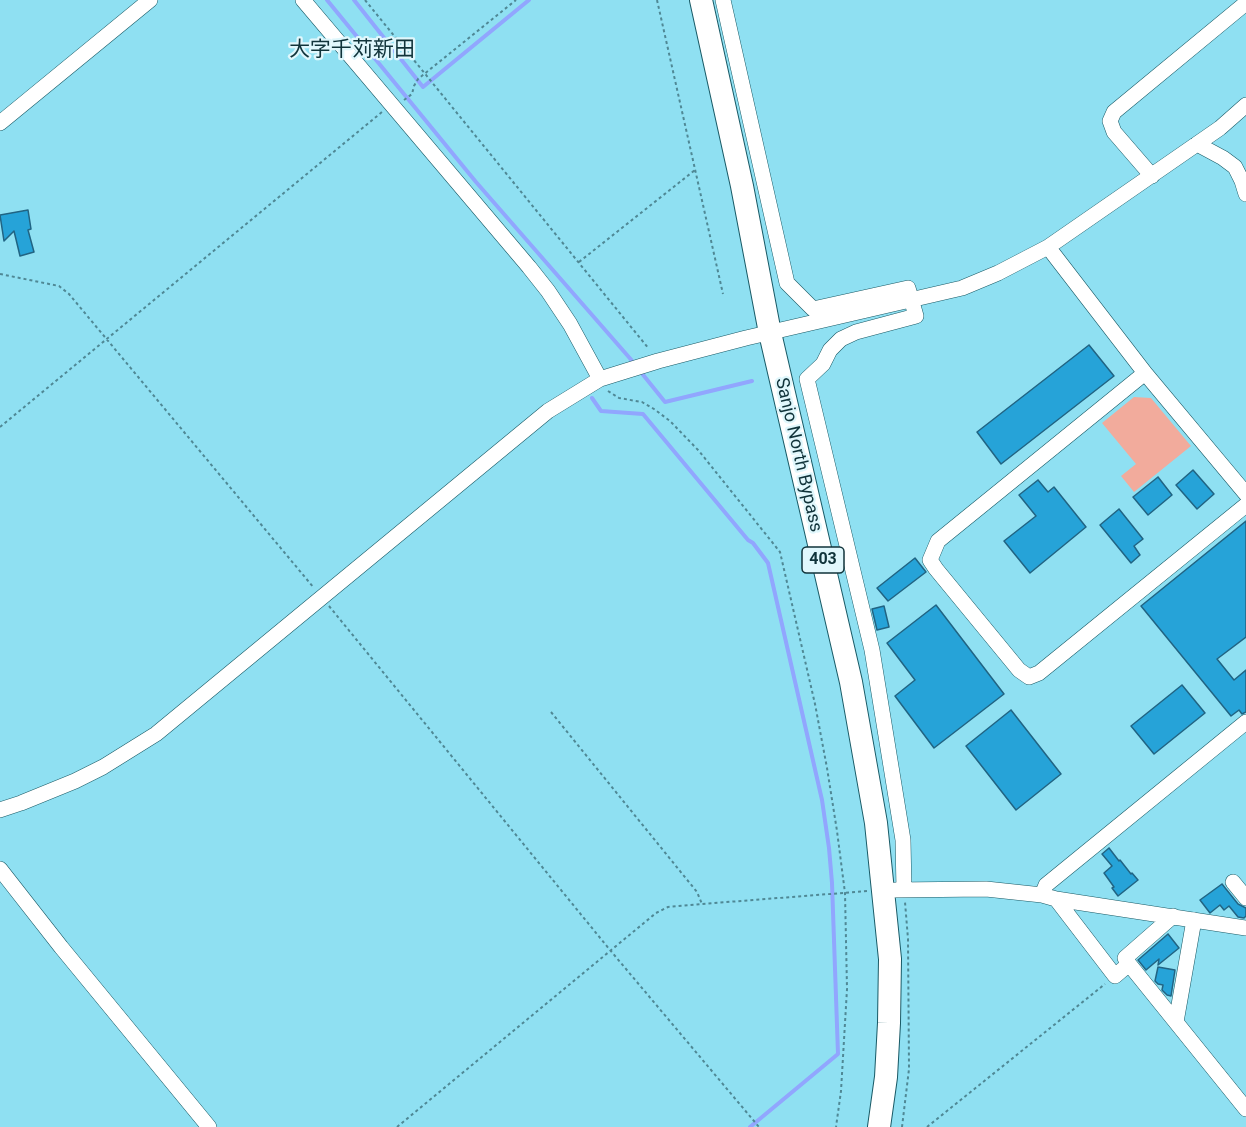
<!DOCTYPE html>
<html>
<head>
<meta charset="utf-8">
<style>
	body { margin:0 }
	canvas { display:block; background:#8fe0f2 }
</style>
</head>
<body>
<canvas width="1246" height="1127"></canvas>
<script>
const ctx = document.querySelector('canvas').getContext('2d');
ctx.lineJoin = 'round';
function fill(path, color) {
  ctx.fillStyle = color;
  ctx.fill(path, 'evenodd');
}
function toPath(rows) {
  const path = new Path2D();
  for (const r of rows) {
    path.moveTo(r[0], r[1]);
    for (let i = 2; i < r.length; i += 2) path.lineTo(r[i], r[i + 1]);
  }
  return path;
}
function strokePath(path, color, width, dash) {
  ctx.strokeStyle = color;
  ctx.lineWidth = width;
  ctx.lineCap = dash ? 'butt' : 'round';
  ctx.setLineDash(dash || []);
  ctx.stroke(path);
}
function write(font, color, halo, rows, align = 'center') {
  ctx.font = font + ' Roboto,"Noto Sans JP",sans-serif';
  ctx.lineWidth = 4.5;
  ctx.setLineDash([]);
  ctx.textBaseline = 'middle';
  ctx.strokeStyle = halo;
  ctx.fillStyle = color;
  for (const [text, x, y, turn = 0] of rows) {
    ctx.save();
    ctx.translate(x, y);
    ctx.rotate((+turn || 0) * Math.PI / 180);
    ctx.textAlign = isNaN(turn) ? turn : align;
    if (halo) ctx.strokeText(text, 0, 0);
    ctx.fillText(text, 0, 0);
    ctx.restore();
  }
}
fill(toPath([
	[1134,397,1151,398,1191,446,1134,492,1121,476,1136,464,1102,423]
]), '#f2ab9c');
strokePath(toPath([
	[327,0,476,182,634,363],
	[354,0,423,87,529,0],
	[640,371,665,402,752,381],
	[592,398,601,411,643,414,748,540,753,543,768,563,822,800,829,848,832,883,838,1054,750,1127]
]), '#91a6fe', 4);
const building = toPath([
	[28,210,31,229,28,230,34,252,20,256,14,231,4,241,0,215,28,210],
	[1089,345,1114,376,1001,464,977,432,1089,345],
	[1193,470,1214,494,1197,509,1176,485,1193,470],
	[1158,477,1172,495,1148,515,1133,497,1158,477],
	[1038,480,1048,492,1054,487,1086,527,1030,573,1004,541,1036,516,1019,495,1038,480],
	[1119,509,1143,539,1134,546,1140,555,1131,563,1100,525,1119,509],
	[1246,521,1246,637,1217,659,1234,680,1246,670,1246,712,1242,714,1239,710,1231,716,1141,606,1246,521],
	[915,558,926,572,888,601,877,588,915,558],
	[936,605,1004,694,934,748,895,696,915,680,887,643,936,605],
	[884,606,889,627,877,630,872,609,884,606],
	[1182,685,1205,713,1154,754,1131,726,1182,685],
	[1011,710,1061,774,1016,810,966,746,1011,710],
	[1109,848,1119,861,1120,860,1131,874,1132,873,1138,880,1118,896,1112,888,1114,887,1104,873,1112,866,1102,854,1109,848],
	[1222,884,1238,904,1246,908,1246,916,1244,918,1238,917,1229,906,1224,910,1220,905,1210,913,1200,900,1222,884],
	[1168,934,1179,948,1158,965,1159,959,1146,970,1138,960,1168,934],
	[1158,967,1175,970,1171,996,1167,995,1162,990,1163,985,1158,984,1155,981,1158,967]
]);
fill(building, '#26a3d8');
strokePath(building, '#216483', 1.5);
const minor = toPath([
	[303,0,529,267,548,291,570,324,600,379],
	[723,0,787,283,813,309,908,288,916,316,856,332,841,339,830,350,823,364,807,379,872,650,903,840,904,890],
	[0,123,150,0],
	[1197,144,1223,158,1235,167,1242,181,1246,194],
	[1152,176,1114,132,1110,121,1114,112,1246,3],
	[1048,247,1145,373,1246,494],
	[1145,373,938,541,930,560,936,569,1019,670,1029,677,1039,673,1246,505],
	[0,810,21,803,75,781,103,767,156,734,548,411,600,379,658,361,746,338,962,288,998,273,1048,247,1220,128,1246,105],
	[0,869,61,947,209,1127],
	[1233,882,1246,898],
	[895,890,986,889,1042,895,1056,899,1246,928],
	[1042,895,1046,885,1246,722],
	[1056,899,1115,976,1129,964,1125,958,1173,916],
	[1129,964,1246,1109],
	[1176,1022,1194,920]
]);
const highway = toPath([
	[701,0,742,186,770,333,851,682,876,823,890,959,889,1023,886,1077,879,1127]
]);
strokePath(minor, '#195a66', 16);
strokePath(highway, '#195a66', 24);
strokePath(toPath([
	[365,0,649,349],
	[657,0,723,294],
	[404,100,412,94,414,86,418,79,516,0],
	[579,262,695,170],
	[0,274,59,286,69,294,314,588],
	[608,391,619,398,642,402,654,409,670,421,699,451,780,552,815,704,827,768,837,831,845,893,847,989,841,1091,836,1127],
	[0,427,382,112],
	[329,606,610,950,759,1127],
	[551,712,697,892,702,904],
	[397,1127,656,913,668,907,702,904,868,891],
	[902,1127,909,1069,908,939,905,902],
	[927,1127,1105,984]
]), '#4f8895', 2, [3, 3]);
strokePath(minor, '#fff', 15);
strokePath(highway, '#fff', 22);
for (const [x, y, w] of [
	[823,560,42]
]) {
  const box = new Path2D();
  box.roundRect(x - w / 2, y - 13, w, 26, 4.5);
  ctx.fillStyle = '#e0f7fc';
  ctx.fill(box);
  strokePath(box, '#10333a', 1.5);
}
write('bold 16px', '#10333a', null, [
	["403",823,560]
]);
write('18px', '#10333a', '#e0f7fc', [
	["Sanjo North Bypass",798,455,77]
]);
write('21px', '#10333a', '#e0f7fc', [
	["大字千苅新田",352,51]
]);
</script>
</body>
</html>
